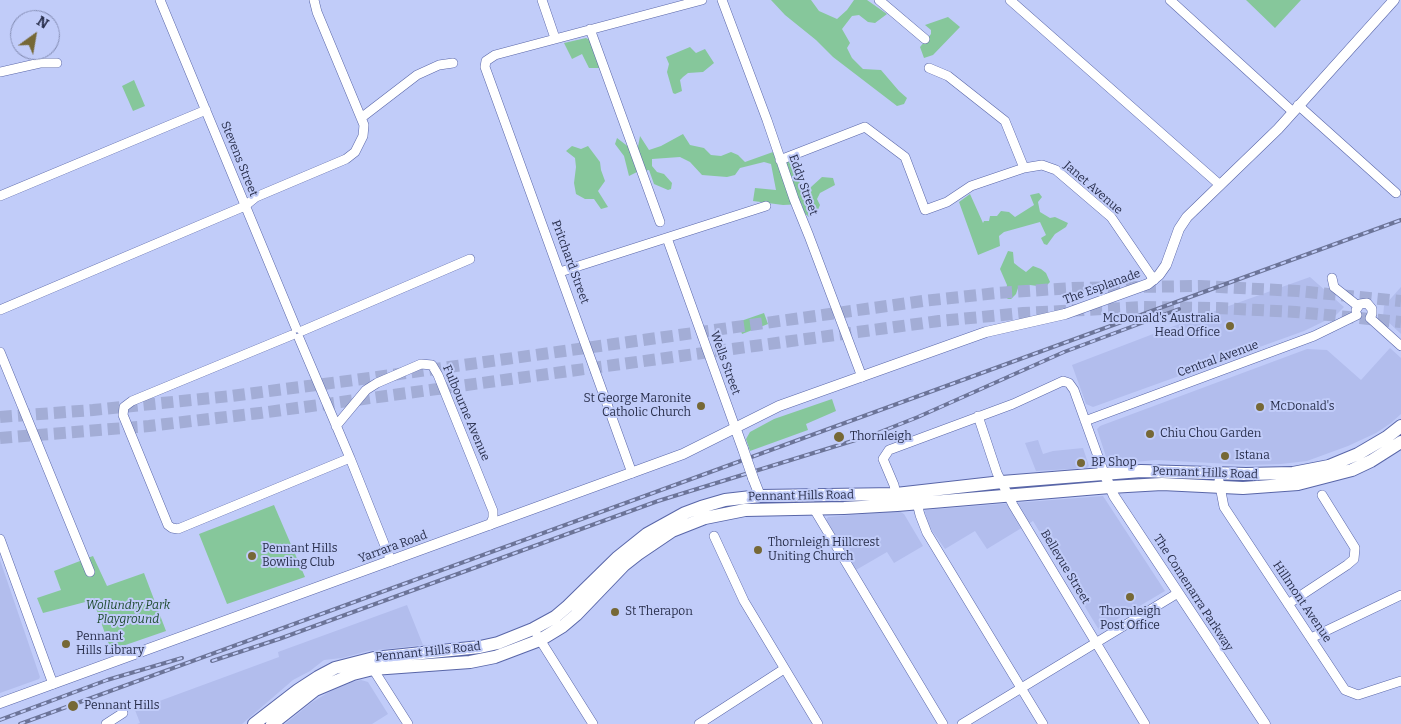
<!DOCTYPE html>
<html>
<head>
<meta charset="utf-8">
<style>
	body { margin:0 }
	#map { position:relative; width:1401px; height:724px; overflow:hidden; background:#c1ccf9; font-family:Bitter,serif }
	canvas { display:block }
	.north { position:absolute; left:10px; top:10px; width:50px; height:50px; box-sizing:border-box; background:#c1ccf9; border:1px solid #848db4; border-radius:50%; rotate:32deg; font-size:14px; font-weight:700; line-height:20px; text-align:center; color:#292f4c }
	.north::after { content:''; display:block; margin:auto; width:18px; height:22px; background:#766836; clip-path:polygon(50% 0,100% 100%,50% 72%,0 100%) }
</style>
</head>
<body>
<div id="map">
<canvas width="1401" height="724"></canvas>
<div class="north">N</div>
</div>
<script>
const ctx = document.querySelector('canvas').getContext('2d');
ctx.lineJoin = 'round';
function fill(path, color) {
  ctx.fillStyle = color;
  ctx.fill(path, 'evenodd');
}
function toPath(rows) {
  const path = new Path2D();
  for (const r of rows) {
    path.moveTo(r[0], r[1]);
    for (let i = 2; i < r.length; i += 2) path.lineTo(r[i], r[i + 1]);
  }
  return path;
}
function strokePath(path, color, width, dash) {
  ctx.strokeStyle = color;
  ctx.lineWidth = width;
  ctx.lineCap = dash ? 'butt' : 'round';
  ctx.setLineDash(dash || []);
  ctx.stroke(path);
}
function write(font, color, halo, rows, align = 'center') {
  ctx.font = font + ' Bitter,serif';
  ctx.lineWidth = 4;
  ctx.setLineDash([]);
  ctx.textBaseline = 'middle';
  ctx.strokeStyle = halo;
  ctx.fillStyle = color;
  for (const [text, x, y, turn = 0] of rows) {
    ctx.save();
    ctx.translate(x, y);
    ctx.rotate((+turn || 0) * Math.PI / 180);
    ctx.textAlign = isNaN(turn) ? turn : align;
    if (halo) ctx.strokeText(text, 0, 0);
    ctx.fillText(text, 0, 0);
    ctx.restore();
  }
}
fill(toPath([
	[1310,277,1344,307,1335,316,1304,331,1093,407,1086,404,1072,365,1195,318],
	[1401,287,1401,334,1383,317,1384,306],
	[1390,348,1401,358,1401,414,1391,423,1376,433,1348,446,1307,461,1281,464,1249,465,1156,460,1112,464,1108,463,1097,429,1100,426,1307,349,1327,350,1361,380],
	[1038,440,1043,454,1053,451,1083,448,1089,466,1087,468,1036,471,1025,443],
	[1103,496,1165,591,1099,630,1033,521,987,549,975,531,945,549,926,522,925,510],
	[899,511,904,514,923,546,894,563,887,552,856,570,826,520,828,517],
	[0,560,40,677,39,679,0,693],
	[407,605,423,645,368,651,342,658,324,660,310,671,293,680,242,724,137,724,140,723,135,710,279,657,278,652],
	[361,680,368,682,388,714,372,724,285,724,311,703,329,692,352,682]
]), '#b2bded');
fill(toPath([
	[771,0,811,0,819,11,837,19,847,10,854,0,867,0,887,14,875,23,868,22,859,15,852,16,842,29,850,43,847,48,852,58,863,69,881,70,899,91,907,98,904,104,897,106,833,57,816,40,785,15],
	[1246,0,1301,0,1275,28],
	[948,17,960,27,933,55,924,58,920,47,931,34,931,30,925,25],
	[586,38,590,40,599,63,599,68,589,68,582,54,572,59,564,43],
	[690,47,696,53,705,49,714,63,703,72,688,73,683,77,680,80,682,91,675,94,673,93,667,72,669,64,666,57],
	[134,80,145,106,133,111,122,86],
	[683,134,690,145,704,148,711,155,721,156,731,152,738,155,745,162,773,152,776,160,790,162,799,178,800,185,805,187,811,187,822,177,833,178,835,185,820,193,817,199,820,205,817,212,809,217,803,212,802,204,783,205,753,201,755,188,776,190,771,164,764,162,740,168,735,175,727,177,702,175,690,162,680,157,652,159,652,166,657,172,664,174,672,183,671,189,668,190,654,184,649,170,637,172,629,176,624,156,615,144,617,138,630,148,635,149,638,147,640,136,649,150,661,146],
	[572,146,581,149,588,146,600,162,601,170,605,181,598,191,608,207,601,209,594,199,585,199,576,194,574,183,576,167,575,158,566,151],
	[1039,193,1042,197,1038,202,1040,212,1050,218,1055,217,1068,223,1066,227,1055,234,1047,245,1044,244,1041,238,1046,235,1040,222,1004,232,999,236,1000,246,978,255,959,202,970,194,983,223,984,221,989,221,990,216,997,216,1001,211,1009,212,1015,217,1034,205,1030,195],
	[1008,251,1013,252,1014,263,1019,267,1026,272,1033,266,1041,269,1046,273,1050,282,1045,287,1030,285,1018,288,1016,294,1011,299,1008,299,1005,296,1007,285,1000,269],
	[764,313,768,324,742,334,738,322],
	[832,399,836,411,806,424,808,430,750,451,746,439,750,432,774,419],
	[274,505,305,577,227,604,199,534],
	[93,556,107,586,144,573,166,631,111,650,93,600,43,613,37,598,61,590,54,571]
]), '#86c79b');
strokePath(toPath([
	[0,417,93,410,231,396,370,378,923,301,997,293,1072,288,1199,286,1298,291,1401,301],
	[0,438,149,426,260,413,939,321,1023,313,1144,307,1218,308,1296,312,1401,322]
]), '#a3add6', 12, [12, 6]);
const minor = toPath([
	[160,0,296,328],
	[542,0,555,38],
	[722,0,767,120,794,199,809,236,862,377],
	[879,0,925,39],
	[1010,0,1220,185],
	[1170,0,1292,111],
	[590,29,660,222],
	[929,68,948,76,1005,121,1024,168],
	[0,72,40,63,57,63],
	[1298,105,1396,193],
	[361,118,417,75,439,65,453,63],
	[780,160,865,127,905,157,925,210,947,202,971,186,1024,168,1042,165,1056,170,1111,217,1154,280],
	[0,196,206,110],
	[667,238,735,427],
	[560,272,766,206],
	[1332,278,1334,287,1358,306],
	[0,310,245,206,256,197,346,159,355,152,363,136,364,125,317,12,314,0],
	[1356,310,1360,304,1367,303,1372,309,1372,314,1370,318],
	[1370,318,1401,346],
	[302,331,470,259],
	[292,335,132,401,124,407,123,415,168,525,172,528,178,529,350,458],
	[299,338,350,458,391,561],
	[0,352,90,572],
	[978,416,997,473,1013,505,1145,724],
	[1085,421,1314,336,1357,315],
	[336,426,366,390,377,383,421,364,432,365,438,375,493,511,493,518,490,525],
	[632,473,485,67,486,61,495,55,702,0],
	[1219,481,1224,507,1345,690,1358,695,1401,681],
	[896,494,894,485,883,459,889,450,1013,404,1063,381,1069,383,1074,390,1104,473],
	[917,503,920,515,927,533,1043,724],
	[814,509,943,724],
	[714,536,744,601,818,724],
	[0,539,53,684],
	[1288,604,1347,565,1354,559,1355,548,1322,495],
	[537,635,593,724],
	[1311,638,1401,595],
	[373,669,408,724],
	[106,724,123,713],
	[699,724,784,669],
	[962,724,1178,593]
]);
const major = toPath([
	[735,427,743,449],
	[1104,473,1114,496,1265,724],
	[753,478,760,496],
	[0,703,683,454,779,406,986,332,1065,314,1148,284,1159,275,1166,265,1179,229,1187,217,1278,129,1394,0]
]);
const highway = toPath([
	[254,724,298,690,318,677,335,668,374,658,480,647,498,643,533,629,555,617,568,606,617,558,647,534,685,513,701,507,725,500,760,496,896,494,1002,482,1141,471,1246,474,1293,473,1329,466,1358,454,1387,437,1401,426],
	[272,724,315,690,353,674,373,669,470,662,495,657,540,640,563,626,576,615,624,565,638,554,672,531,705,518,745,510,844,508,897,505,1110,487,1162,484,1243,488,1298,484,1352,470,1371,461,1401,442]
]);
strokePath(minor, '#5966a8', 10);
strokePath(major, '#5966a8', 11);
strokePath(highway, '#5966a8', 14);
strokePath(minor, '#fff', 9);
strokePath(major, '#fff', 10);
strokePath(highway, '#fff', 12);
const rail = toPath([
	[212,661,279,639,658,501,875,434,918,417,1064,352,1179,309],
	[0,720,107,680,182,658],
	[20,724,1401,220]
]);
strokePath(rail, '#6c7498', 4);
strokePath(rail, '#c1ccf9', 2, [5.5]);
const majorBridge = toPath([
	[743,449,753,478]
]);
strokePath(majorBridge, '#5966a8', 11, []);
strokePath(majorBridge, '#fff', 10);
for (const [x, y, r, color] of [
	[1230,326,5,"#766836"],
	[701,406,5,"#766836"],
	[1260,407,5,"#766836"],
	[1150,434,5,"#766836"],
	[839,437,6,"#766836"],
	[1225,456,5,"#766836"],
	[1081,463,5,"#766836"],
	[758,550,5,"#766836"],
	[252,556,5,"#766836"],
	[1130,597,5,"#766836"],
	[615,612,5,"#766836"],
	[66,644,5,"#766836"],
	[73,706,6,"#766836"]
]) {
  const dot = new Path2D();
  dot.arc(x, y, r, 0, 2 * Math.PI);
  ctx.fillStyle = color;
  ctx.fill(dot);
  strokePath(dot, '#c1ccf9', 2);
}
write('12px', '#292f4c', '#c1ccf9', [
	["Stevens Street",239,159,68],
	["Eddy Street",803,185,70],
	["Janet Avenue",1093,188,41],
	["Pritchard Street",570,262,70],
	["The Esplanade",1102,287,-20],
	["Central Avenue",1218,359,-20],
	["Wells Street",725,363,70],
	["Fulbourne Avenue",466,413,67],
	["Pennant Hills Road",1205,473,2],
	["Pennant Hills Road",801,496,-1],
	["Yarrara Road",393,547,-20],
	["Bellevue Street",1065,567,59],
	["The Comenarra Parkway",1193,593,57],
	["Hillmont Avenue",1302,602,56],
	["Pennant Hills Road",428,652,-6]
]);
write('12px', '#292f4c', '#c1ccf9', [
	["McDonald's Australia",1220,319,"right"],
	["Head Office",1220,333,"right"],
	["St George Maronite",691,399,"right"],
	["Catholic Church",691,413,"right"],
	["McDonald's",1270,407],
	["Chiu Chou Garden",1160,434],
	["Thornleigh",850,437],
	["Istana",1235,456],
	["BP Shop",1091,463],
	["Thornleigh Hillcrest",768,543],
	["Uniting Church",768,557],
	["Pennant Hills",262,549],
	["Bowling Club",262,563],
	["St Therapon",625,612],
	["Thornleigh",1130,612,"center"],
	["Post Office",1130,626,"center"],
	["Pennant",76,637],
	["Hills Library",76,651],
	["Pennant Hills",84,706]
], 'left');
write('italic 12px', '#204c31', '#c1ccf9', [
	["Wollundry Park",128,606],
	["Playground",128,620]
]);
</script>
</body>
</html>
